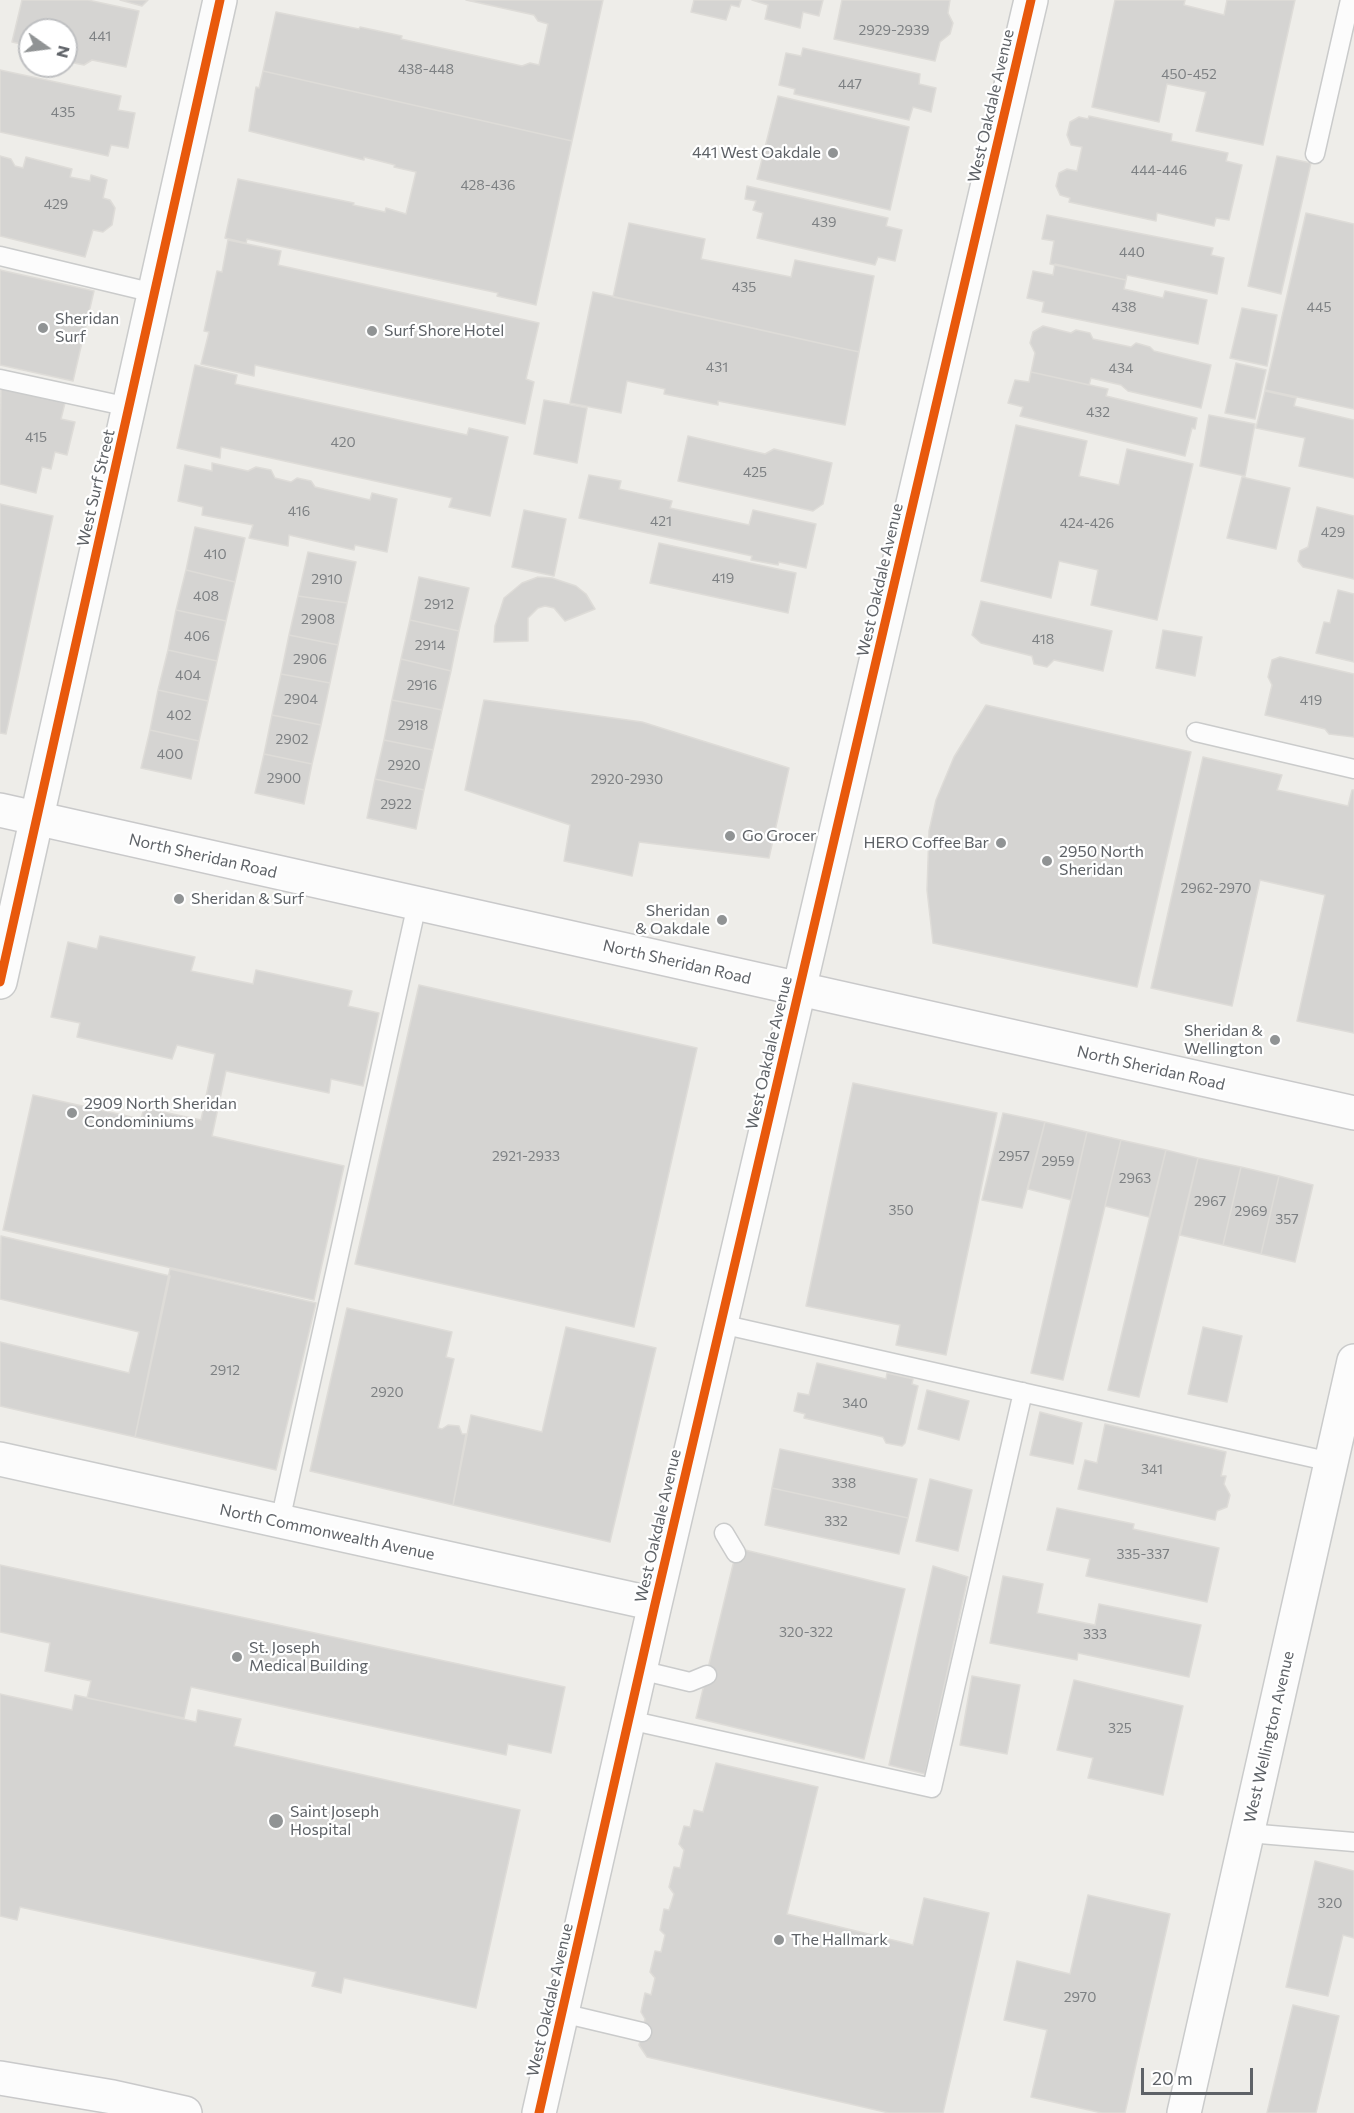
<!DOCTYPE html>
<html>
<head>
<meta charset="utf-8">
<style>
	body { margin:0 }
	#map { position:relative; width:1354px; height:2113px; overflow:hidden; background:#eeede9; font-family:Commissioner,sans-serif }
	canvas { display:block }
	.north { position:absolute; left:18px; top:18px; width:60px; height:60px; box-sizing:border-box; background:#fff; border:2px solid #bfc0c2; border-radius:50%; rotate:104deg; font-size:16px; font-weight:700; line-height:24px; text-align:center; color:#5e6267 }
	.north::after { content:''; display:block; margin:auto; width:21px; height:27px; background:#909394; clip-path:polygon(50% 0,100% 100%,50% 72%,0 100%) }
	.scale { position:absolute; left:1141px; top:2068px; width:112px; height:27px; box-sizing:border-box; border:3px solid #5e6267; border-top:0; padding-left:8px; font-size:18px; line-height:21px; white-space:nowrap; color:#5e6267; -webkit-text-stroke:4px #fff; paint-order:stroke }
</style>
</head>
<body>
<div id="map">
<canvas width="1354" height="2113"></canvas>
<div class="north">N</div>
<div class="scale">20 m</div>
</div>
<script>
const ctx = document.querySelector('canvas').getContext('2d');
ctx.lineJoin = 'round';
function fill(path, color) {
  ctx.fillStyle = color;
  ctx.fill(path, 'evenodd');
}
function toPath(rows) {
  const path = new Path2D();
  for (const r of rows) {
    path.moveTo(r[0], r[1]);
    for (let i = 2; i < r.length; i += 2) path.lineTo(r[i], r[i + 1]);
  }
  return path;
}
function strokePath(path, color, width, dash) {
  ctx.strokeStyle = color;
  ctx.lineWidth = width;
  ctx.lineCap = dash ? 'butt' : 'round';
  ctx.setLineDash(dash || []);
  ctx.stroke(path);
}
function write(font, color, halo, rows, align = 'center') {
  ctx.font = font + ' Commissioner,sans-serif';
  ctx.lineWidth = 4.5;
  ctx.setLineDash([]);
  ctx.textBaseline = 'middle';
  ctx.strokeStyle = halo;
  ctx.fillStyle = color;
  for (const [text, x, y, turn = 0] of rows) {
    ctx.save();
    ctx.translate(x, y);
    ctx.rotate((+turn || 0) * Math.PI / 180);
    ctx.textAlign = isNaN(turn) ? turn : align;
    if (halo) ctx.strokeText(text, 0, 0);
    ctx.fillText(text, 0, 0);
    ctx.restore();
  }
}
const building = toPath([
	[22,0,88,0,139,11,126,67,92,60,84,65,74,63,70,55,66,54,66,30,30,30,30,46,12,42,22,0],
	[120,0,148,0,142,6,120,0],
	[466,0,603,0,572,141,263,71,276,12,359,29,360,27,402,36,401,39,522,66,530,63,539,65,548,24,538,21,534,15,466,0],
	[694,0,741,0,739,7,731,5,726,20,691,12,694,0],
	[752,0,823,0,819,16,803,12,800,28,765,19,768,5,752,0],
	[842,0,950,0,948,13,953,23,950,34,940,42,935,61,834,39,842,0],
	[1115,0,1185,0,1184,5,1224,15,1227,0,1295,0,1263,145,1196,131,1206,92,1167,84,1159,122,1092,107,1115,0],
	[803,48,920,74,919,84,936,88,931,112,913,107,909,120,794,94,795,89,779,85,786,53,801,56,803,48],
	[0,70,121,96,118,110,135,113,128,148,111,145,108,156,0,132,0,70],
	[263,71,572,141,536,305,497,296,498,293,247,239,246,243,225,238,238,179,354,203,353,205,385,212,386,208,406,214,416,172,394,167,395,165,364,157,364,160,249,131,256,87,259,88,263,71],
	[778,96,909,127,890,210,757,179,778,96],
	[1089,116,1172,134,1171,141,1228,153,1226,161,1242,165,1229,220,1216,218,1214,226,1157,213,1156,221,1069,202,1070,198,1060,195,1056,186,1059,173,1067,169,1077,171,1082,147,1071,145,1067,135,1070,122,1079,117,1088,119,1089,116],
	[0,156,11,159,15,166,23,168,26,157,72,169,70,177,90,181,91,175,107,180,103,198,110,200,115,208,112,225,103,232,93,230,85,257,0,236,0,156],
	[1277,156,1311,163,1281,294,1248,286,1277,156],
	[747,186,888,218,886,226,902,230,895,261,878,257,875,265,757,238,763,213,753,210,756,201,745,199,747,186],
	[1306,213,1354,224,1354,409,1265,390,1306,213],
	[1047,215,1213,248,1211,255,1224,258,1217,294,1127,275,1126,280,1050,264,1054,241,1042,239,1047,215],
	[629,223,705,239,701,259,791,277,795,260,874,276,859,352,613,297,629,223],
	[228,240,281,251,278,265,539,323,526,379,534,382,525,424,255,365,254,376,201,364,209,332,204,331,217,271,222,272,228,240],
	[1055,264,1126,280,1124,289,1163,298,1165,291,1207,300,1198,344,1042,312,1044,302,1027,298,1033,271,1053,275,1055,264],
	[0,270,94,291,73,381,0,365,0,270],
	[593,292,859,352,845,425,718,401,718,405,664,394,665,389,627,381,621,413,570,403,593,292],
	[1242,308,1277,315,1267,366,1230,358,1242,308],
	[1043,326,1071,333,1076,330,1090,333,1093,339,1131,347,1136,343,1150,347,1154,351,1211,365,1201,408,1128,391,1121,385,1091,378,1089,385,1031,372,1035,353,1030,343,1033,332,1043,326],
	[1236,363,1266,370,1255,419,1225,413,1236,363],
	[195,365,237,375,235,384,467,435,469,428,508,437,490,516,449,507,452,498,221,447,220,458,177,448,195,365],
	[1031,372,1108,389,1106,396,1197,418,1195,429,1192,428,1185,456,1020,416,1023,407,1008,403,1015,380,1029,382,1031,372],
	[1,387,65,403,61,419,75,422,67,455,55,452,51,469,42,467,36,493,0,484,1,387],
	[1265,391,1296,398,1294,406,1354,420,1354,478,1299,466,1305,438,1256,428,1265,391],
	[544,400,587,408,577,463,534,454,544,400],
	[1209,415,1255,424,1245,476,1200,466,1209,415],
	[1016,425,1087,441,1079,476,1119,485,1127,449,1193,464,1157,620,1091,605,1098,570,1059,561,1051,598,981,581,1016,425],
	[688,436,765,454,774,449,832,463,823,504,813,511,678,481,688,436],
	[212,463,248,471,256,467,271,470,275,478,291,482,297,478,311,481,315,487,370,500,372,493,397,499,387,552,355,545,354,550,289,535,288,546,249,538,253,525,202,515,203,507,178,501,185,465,212,471,212,463],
	[589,475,621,481,619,489,672,501,670,508,749,525,753,510,816,524,806,568,779,562,778,565,751,560,752,556,579,518,589,475],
	[1242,477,1290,488,1276,549,1227,538,1242,477],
	[0,504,53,516,6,734,0,733,0,504],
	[1317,507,1354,516,1354,579,1303,567,1298,561,1300,551,1308,547,1317,507],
	[524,510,566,519,554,576,512,567,524,510],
	[195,527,245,538,235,582,186,570,195,527],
	[659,543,796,573,788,613,650,583,659,543],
	[308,552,356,562,347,603,298,596,308,552],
	[186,570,235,582,226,621,176,610,186,570],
	[419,577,469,588,459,631,410,620,419,577],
	[538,577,552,578,576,586,586,594,595,609,565,621,554,608,545,606,538,608,528,618,528,641,494,642,495,626,504,598,522,583,538,577],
	[1338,590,1354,594,1354,662,1316,653,1324,622,1330,623,1338,590],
	[298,596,347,603,338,645,289,635,298,596],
	[981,601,1112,631,1103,671,1054,660,1047,667,1034,664,1032,656,981,643,972,635,981,601],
	[176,610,226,621,217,661,168,650,176,610],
	[410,620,459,631,451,671,401,659,410,620],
	[1163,630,1202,637,1195,676,1156,668,1163,630],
	[289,635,338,645,330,683,281,674,289,635],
	[168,650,217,661,208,701,158,690,168,650],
	[1280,657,1354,674,1354,737,1329,734,1325,729,1265,715,1272,685,1268,677,1272,660,1280,657],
	[401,659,451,671,442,710,392,700,401,659],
	[281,674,330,683,321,725,272,715,281,674],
	[158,690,208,701,199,741,150,730,158,690],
	[392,700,442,710,433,750,384,740,392,700],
	[484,700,642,722,789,768,769,858,639,842,632,876,564,861,570,825,465,790,484,700],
	[986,705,1191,752,1137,987,933,943,927,890,929,831,936,800,954,757,986,705],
	[272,715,321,725,312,764,264,754,272,715],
	[150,730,199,741,191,779,141,768,150,730],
	[384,740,433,750,424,790,375,779,384,740],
	[264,754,312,764,304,804,255,793,264,754],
	[1203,757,1282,775,1277,790,1348,806,1352,790,1354,790,1354,1033,1297,1021,1325,895,1260,880,1232,1006,1151,988,1203,757],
	[375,779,424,790,416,829,367,818,375,779],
	[100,936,195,957,191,971,253,984,256,970,352,991,348,1006,379,1013,363,1086,331,1079,329,1093,226,1071,212,1136,344,1166,314,1300,3,1230,33,1095,141,1119,144,1108,201,1120,215,1054,177,1045,172,1059,77,1037,80,1023,51,1017,68,942,97,949,100,936],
	[419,985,697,1048,634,1327,355,1264,419,985],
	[853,1083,997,1113,946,1355,896,1345,900,1325,806,1306,853,1083],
	[1003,1113,1045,1122,1022,1208,982,1200,1003,1113],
	[1045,1122,1087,1132,1071,1200,1028,1189,1045,1122],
	[1087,1132,1121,1140,1063,1380,1031,1373,1087,1132],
	[1121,1140,1166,1150,1149,1217,1105,1206,1121,1140],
	[1166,1150,1198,1158,1139,1397,1108,1390,1166,1150],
	[1198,1158,1241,1167,1223,1245,1180,1235,1198,1158],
	[1241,1167,1279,1176,1261,1254,1223,1245,1241,1167],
	[1279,1176,1313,1185,1295,1262,1261,1254,1279,1176],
	[1,1236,170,1276,135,1437,0,1406,0,1342,129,1373,139,1332,0,1299,1,1236],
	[170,1269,316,1303,276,1470,135,1437,170,1269],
	[347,1308,452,1332,446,1357,454,1359,438,1428,442,1429,448,1425,459,1426,462,1434,466,1434,453,1505,310,1471,347,1308],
	[566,1327,656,1348,610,1542,453,1505,471,1415,542,1432,566,1327],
	[1203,1327,1242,1336,1227,1402,1188,1394,1203,1327],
	[817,1363,886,1379,887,1373,913,1379,912,1384,918,1386,905,1443,902,1446,886,1443,883,1437,804,1418,805,1414,794,1411,798,1393,809,1395,817,1363],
	[927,1390,969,1401,959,1440,918,1429,927,1390],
	[1040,1412,1082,1423,1073,1464,1030,1455,1040,1412],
	[1105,1424,1226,1452,1221,1476,1226,1476,1224,1484,1230,1495,1227,1507,1217,1511,1215,1520,1078,1489,1085,1460,1097,1463,1105,1424],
	[780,1449,917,1479,908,1518,772,1488,780,1449],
	[930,1479,972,1490,958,1551,916,1541,930,1479],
	[772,1488,908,1518,899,1554,765,1525,772,1488],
	[1057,1508,1134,1524,1133,1529,1219,1548,1207,1602,1086,1576,1090,1559,1047,1550,1057,1508],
	[737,1548,905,1589,864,1759,696,1718,737,1548],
	[0,1565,565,1687,551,1753,508,1744,506,1755,191,1687,184,1718,87,1698,91,1681,45,1671,50,1643,0,1632,0,1565],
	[933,1566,968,1577,925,1774,889,1765,933,1566],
	[1003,1576,1043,1584,1037,1613,1095,1625,1099,1604,1201,1625,1189,1677,1078,1653,1077,1660,990,1643,1003,1576],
	[972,1676,1020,1685,1007,1754,960,1745,972,1676],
	[1074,1680,1183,1706,1163,1795,1088,1778,1093,1758,1057,1750,1074,1680],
	[0,1694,72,1710,75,1695,196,1722,198,1710,241,1719,234,1746,520,1810,476,2008,344,1978,341,1993,312,1986,316,1972,20,1907,17,1920,0,1916,0,1694],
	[716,1763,818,1787,787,1914,913,1945,924,1898,989,1913,943,2113,889,2113,647,2057,639,2045,645,2019,641,2012,645,1993,651,1995,655,1978,650,1972,655,1951,661,1952,665,1935,660,1930,664,1909,669,1910,674,1894,669,1887,674,1867,680,1868,684,1850,679,1844,684,1826,690,1827,694,1810,703,1812,716,1763],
	[1315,1861,1354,1871,1354,1938,1343,1935,1328,1996,1286,1987,1315,1861],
	[1088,1895,1170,1914,1125,2113,1102,2113,1031,2097,1047,2030,1004,2020,1017,1961,1070,1974,1088,1895],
	[1293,2005,1339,2016,1316,2113,1267,2113,1293,2005]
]);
fill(building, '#d5d4d2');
strokePath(building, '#dedcd8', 1.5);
const lane = toPath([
	[1315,154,1350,0],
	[0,256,154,293],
	[0,379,129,407],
	[1196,732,1354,769],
	[721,1324,1331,1462],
	[280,1521,417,904],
	[724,1533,736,1553],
	[640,1670,690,1682,707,1675],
	[629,1720,932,1788,1023,1392],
	[1248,1833,1354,1842],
	[562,2013,642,2032]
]);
const street = toPath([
	[0,982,220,0],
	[0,1459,655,1604],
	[539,2113,655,1604,1031,0],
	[1184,2113,1354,1361]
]);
const secondary = toPath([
	[0,810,1354,1113],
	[0,2078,113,2097,185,2113]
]);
strokePath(lane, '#cacbcb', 21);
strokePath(street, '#cacbcb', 36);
strokePath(secondary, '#c9c9ca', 36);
strokePath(lane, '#fcfcfc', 18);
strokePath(street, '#fcfcfc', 33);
strokePath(secondary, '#fcfcfc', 33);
strokePath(toPath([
	[0,982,220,0],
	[539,2113,655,1604,1031,0]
]), '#e8590c', 9);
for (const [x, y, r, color] of [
	[833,153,6,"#909394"],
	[43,328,6,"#909394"],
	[372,331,6,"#909394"],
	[730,836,6,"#909394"],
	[1001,843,6,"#909394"],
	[1047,861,6,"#909394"],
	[179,899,6,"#909394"],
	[722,920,6,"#909394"],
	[1275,1040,6,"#909394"],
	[72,1113,6,"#909394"],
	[237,1657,6,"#909394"],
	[276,1821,8,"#909394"],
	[779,1940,6,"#909394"]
]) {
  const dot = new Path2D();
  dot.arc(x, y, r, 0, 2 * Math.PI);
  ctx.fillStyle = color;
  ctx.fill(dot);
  strokePath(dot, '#fff', 2);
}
write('14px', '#7d8083', null, [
	["2929-2939",894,30],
	["441",100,36],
	["438-448",426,69],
	["450-452",1189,74],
	["447",850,84],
	["435",63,112],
	["444-446",1159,170],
	["428-436",488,185],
	["429",56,204],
	["439",824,222],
	["440",1132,252],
	["435",744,287],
	["438",1124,307],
	["445",1319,307],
	["431",717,367],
	["434",1121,368],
	["432",1098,412],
	["415",36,437],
	["420",343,442],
	["425",755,472],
	["416",299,511],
	["421",661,521],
	["424-426",1087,523],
	["429",1333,532],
	["410",215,554],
	["419",723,578],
	["2910",327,579],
	["408",206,596],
	["2912",439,604],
	["2908",318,619],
	["406",197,636],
	["418",1043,639],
	["2914",430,645],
	["2906",310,659],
	["404",188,675],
	["2916",422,685],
	["2904",301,699],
	["419",1311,700],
	["402",179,715],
	["2918",413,725],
	["2902",292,739],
	["400",170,754],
	["2920",404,765],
	["2900",284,778],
	["2920-2930",627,779],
	["2922",396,804],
	["2962-2970",1216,888],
	["2921-2933",526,1156],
	["2957",1014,1156],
	["2959",1058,1161],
	["2963",1135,1178],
	["2967",1210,1201],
	["350",901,1210],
	["2969",1251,1211],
	["357",1287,1219],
	["2912",225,1370],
	["2920",387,1392],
	["340",855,1403],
	["341",1152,1469],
	["338",844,1483],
	["332",836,1521],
	["335-337",1143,1554],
	["320-322",806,1632],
	["333",1095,1634],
	["325",1120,1728],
	["320",1330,1903],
	["2970",1080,1997]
]);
write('16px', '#5e6267', '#fff', [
	["West Oakdale Avenue",991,106,-77],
	["West Surf Street",96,488,-77],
	["West Oakdale Avenue",880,580,-77],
	["North Sheridan Road",203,856,13],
	["North Sheridan Road",677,962,13],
	["West Oakdale Avenue",769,1053,-77],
	["North Sheridan Road",1151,1068,13],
	["West Oakdale Avenue",658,1526,-77],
	["North Commonwealth Avenue",327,1532,12],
	["West Wellington Avenue",1269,1737,-77],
	["West Oakdale Avenue",550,2000,-77]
]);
write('16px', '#5e6267', '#fff', [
	["441 West Oakdale",821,153,"right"],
	["Sheridan",55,319],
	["Surf",55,337],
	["Surf Shore Hotel",384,331],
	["Go Grocer",742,836],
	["HERO Coffee Bar",989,843,"right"],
	["2950 North",1059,852],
	["Sheridan",1059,870],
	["Sheridan & Surf",191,899],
	["Sheridan",710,911,"right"],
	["& Oakdale",710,929,"right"],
	["Sheridan &",1263,1031,"right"],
	["Wellington",1263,1049,"right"],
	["2909 North Sheridan",84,1104],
	["Condominiums",84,1122],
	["St. Joseph",249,1648],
	["Medical Building",249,1666],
	["Saint Joseph",290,1812],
	["Hospital",290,1830],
	["The Hallmark",791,1940]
], 'left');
</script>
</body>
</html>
